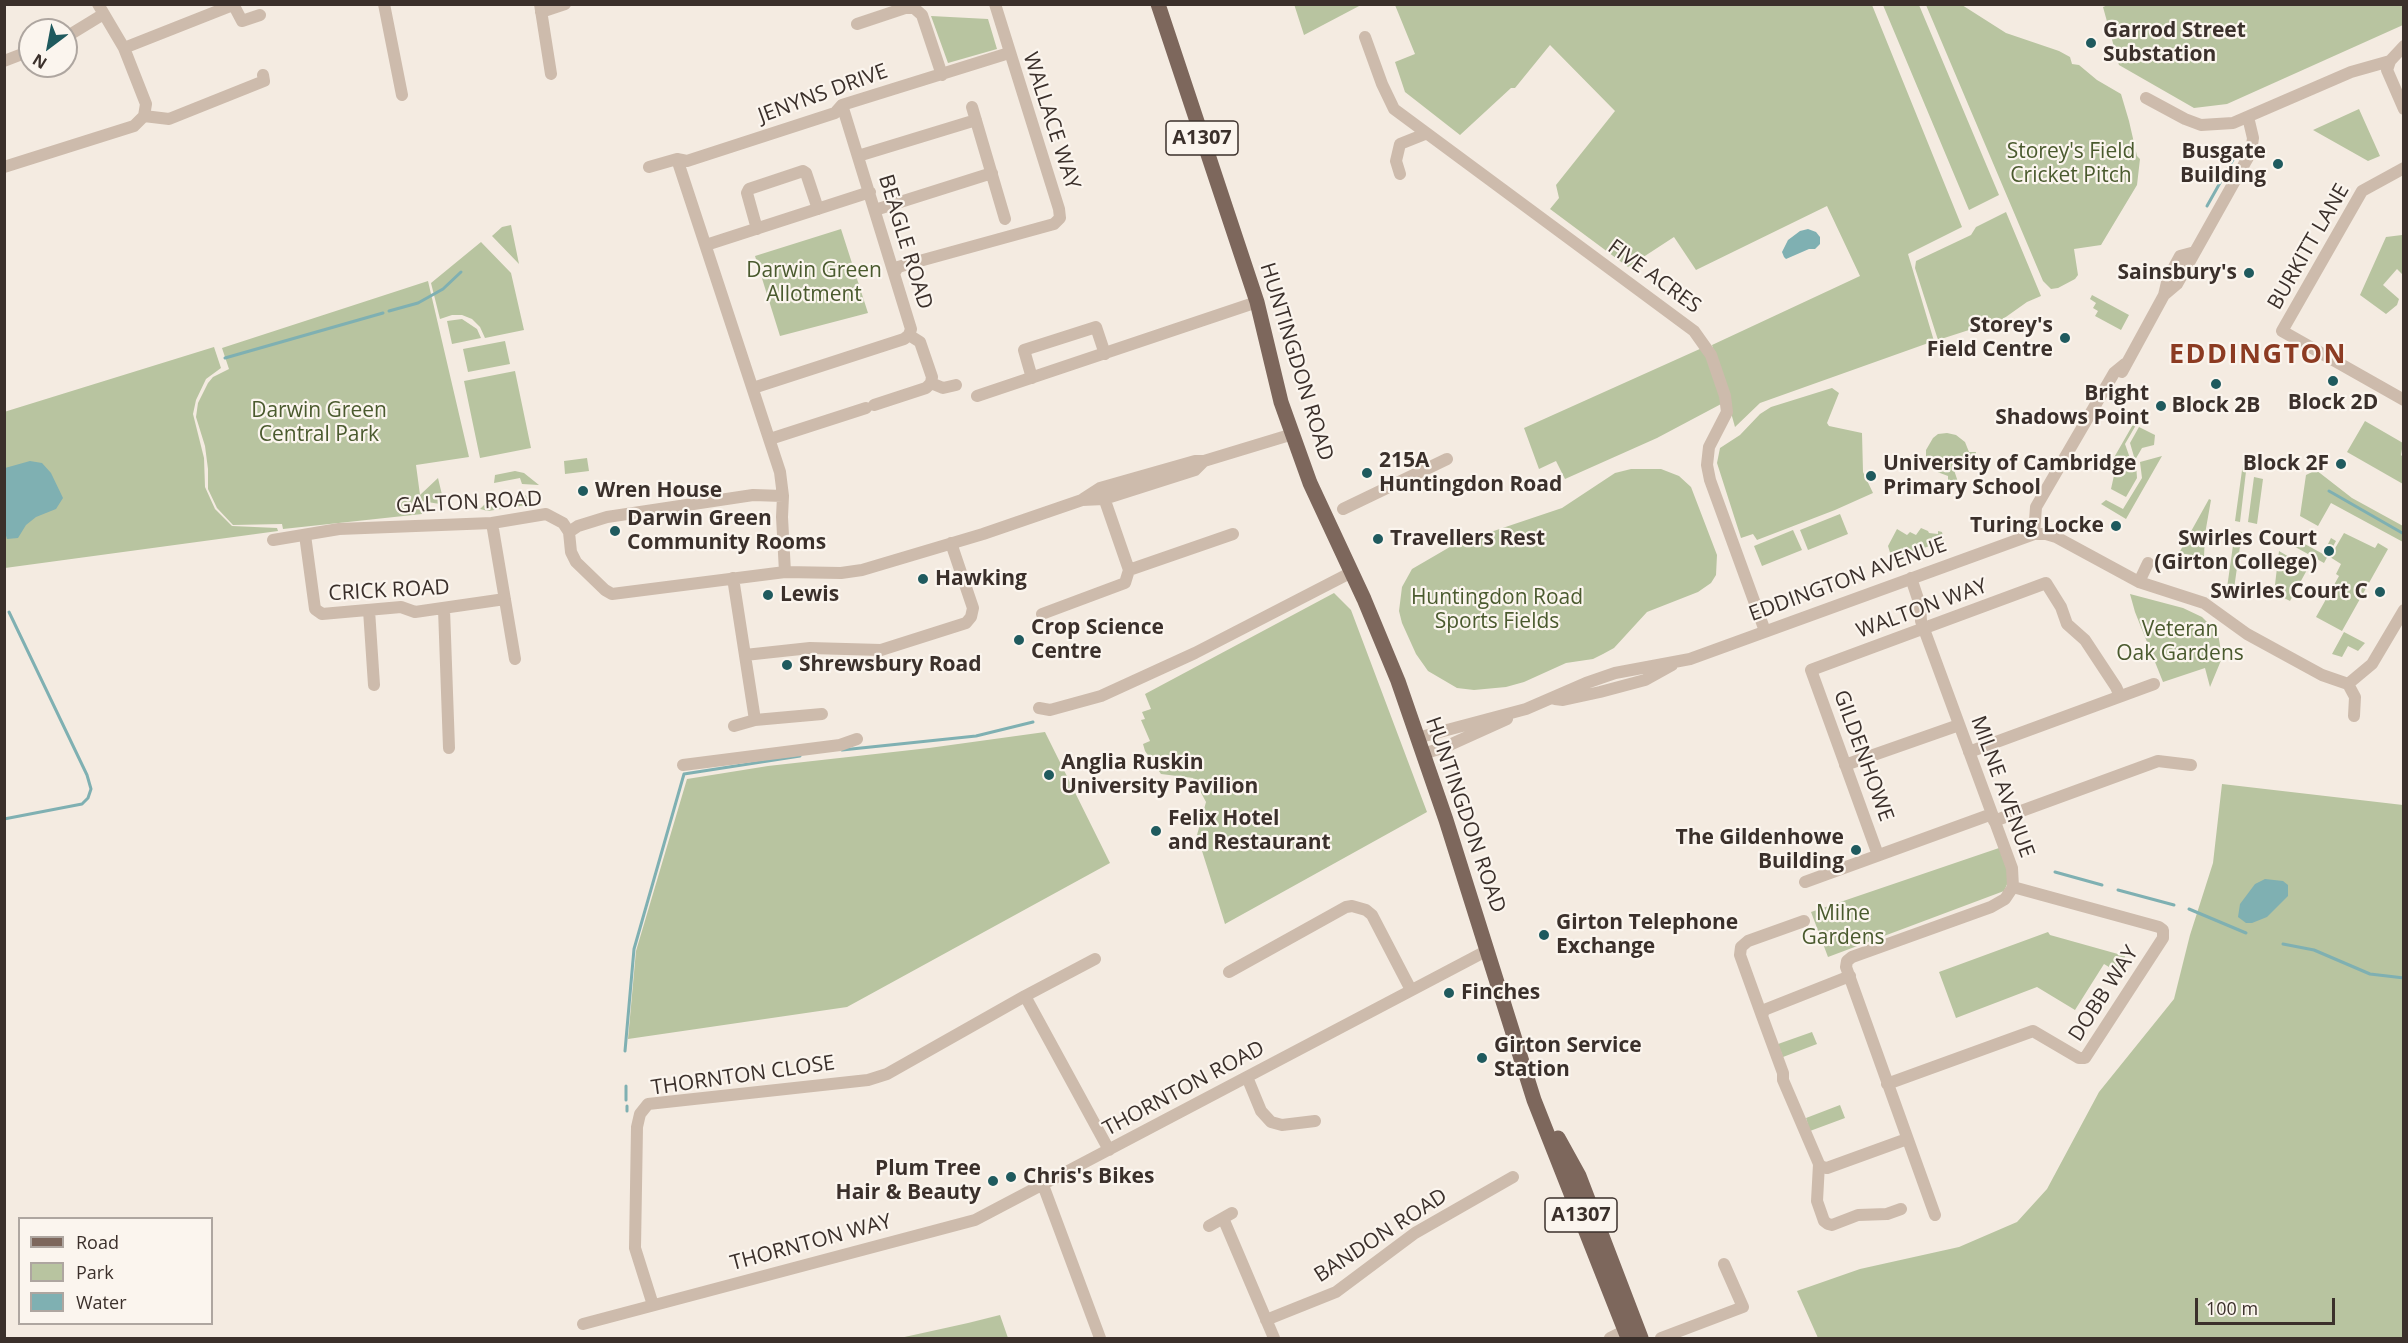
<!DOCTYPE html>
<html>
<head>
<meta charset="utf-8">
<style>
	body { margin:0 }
	#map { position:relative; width:2408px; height:1343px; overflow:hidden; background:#f4ebe1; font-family:"Open Sans",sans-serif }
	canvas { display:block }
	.frame { position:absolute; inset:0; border:6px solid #3b302b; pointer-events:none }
	.legend { position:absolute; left:18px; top:1217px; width:195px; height:108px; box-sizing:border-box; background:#fbf5ee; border:2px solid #aea6a0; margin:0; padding:8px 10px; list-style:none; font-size:18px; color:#3b302b }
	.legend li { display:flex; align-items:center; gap:12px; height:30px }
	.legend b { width:30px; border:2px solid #aea6a0 }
	.north { position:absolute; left:18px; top:18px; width:60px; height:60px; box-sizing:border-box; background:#fbf5ee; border:2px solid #aea6a0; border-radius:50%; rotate:212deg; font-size:16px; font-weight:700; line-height:24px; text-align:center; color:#3b302b }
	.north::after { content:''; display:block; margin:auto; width:21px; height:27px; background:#1f5a5e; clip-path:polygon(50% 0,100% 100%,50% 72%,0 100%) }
	.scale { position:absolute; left:2195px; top:1298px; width:140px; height:27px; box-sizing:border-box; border:3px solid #3b302b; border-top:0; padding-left:8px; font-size:18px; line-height:21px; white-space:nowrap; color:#3b302b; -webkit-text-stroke:4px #fbf5ee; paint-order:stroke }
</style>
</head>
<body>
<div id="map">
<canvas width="2408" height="1343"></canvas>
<div class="frame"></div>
<ul class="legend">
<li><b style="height:8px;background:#7d675c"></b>Road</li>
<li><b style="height:16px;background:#b8c4a0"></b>Park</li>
<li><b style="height:16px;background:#7fb0b2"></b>Water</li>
</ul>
<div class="north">N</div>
<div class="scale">100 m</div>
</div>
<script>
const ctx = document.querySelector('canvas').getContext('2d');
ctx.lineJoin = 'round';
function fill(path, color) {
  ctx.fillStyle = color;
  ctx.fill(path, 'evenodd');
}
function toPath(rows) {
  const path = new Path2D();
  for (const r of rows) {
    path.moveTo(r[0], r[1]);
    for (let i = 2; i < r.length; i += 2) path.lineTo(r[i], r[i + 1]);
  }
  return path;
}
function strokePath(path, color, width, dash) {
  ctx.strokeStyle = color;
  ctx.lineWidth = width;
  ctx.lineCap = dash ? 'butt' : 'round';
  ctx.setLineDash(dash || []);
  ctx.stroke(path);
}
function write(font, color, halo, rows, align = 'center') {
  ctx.font = font + ' "Open Sans",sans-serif';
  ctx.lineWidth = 4.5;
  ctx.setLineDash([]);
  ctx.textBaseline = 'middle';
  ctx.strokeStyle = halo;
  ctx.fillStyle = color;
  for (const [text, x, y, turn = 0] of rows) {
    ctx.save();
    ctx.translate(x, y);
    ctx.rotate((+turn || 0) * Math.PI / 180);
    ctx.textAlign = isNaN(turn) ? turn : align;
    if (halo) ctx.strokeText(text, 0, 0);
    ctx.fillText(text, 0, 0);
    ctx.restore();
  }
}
fill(toPath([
	[1294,4,1361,4,1361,5,1304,35],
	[1395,5,1872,5,1962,227,1908,254,1934,341,1760,403,1735,427,1712,345,1860,276,1827,206,1696,270,1674,237,1628,267,1550,209,1559,198,1556,185,1615,111,1550,45,1515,88,1511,88,1460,135,1405,92,1395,62,1415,54],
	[1883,5,1919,5,1999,195,1969,210],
	[1926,5,1962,5,2006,33,2059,51,2070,57,2072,64,2079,65,2097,80,2121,94,2129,121,2137,156,2140,159,2137,185,2101,245,2074,249,2078,275,2075,279,2058,288,2051,289,2043,281],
	[2108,5,2403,5,2403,25,2227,104,2194,108,2119,65,2103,7],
	[931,16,988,19,997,49,948,63],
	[2359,109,2380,156,2368,161,2313,130],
	[2006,212,2041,296,2027,302,2003,319,1938,340,1915,268,1916,261,1971,235,1976,227],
	[511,225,519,264,492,236,502,227],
	[841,229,868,313,780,336,755,256],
	[2402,235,2403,275,2397,269,2383,285,2399,299,2397,305,2386,314,2360,295,2386,237],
	[481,242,511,273,524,330,485,338,480,327,472,319,462,315,452,315,440,319,431,283],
	[428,281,469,457,416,465,420,495,438,478,443,499,440,501,440,504,421,501,422,514,283,529,282,524,233,525,217,508,208,489,208,469,205,446,196,417,198,403,208,383,213,377,229,369,222,348],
	[2092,295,2129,315,2121,330,2095,316,2098,311,2093,308,2096,303,2090,299],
	[462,319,477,329,481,338,452,344,447,321],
	[505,341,510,364,468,372,463,349],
	[214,347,221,368,206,379,196,400,193,414,204,458,205,487,215,509,232,526,277,528,278,531,5,568,4,412],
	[1702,348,1706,350,1723,403,1657,438,1565,479,1556,461,1539,469,1524,428],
	[515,371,531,448,480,458,464,381],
	[1832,388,1839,393,1827,423,1829,426,1862,433,1863,472,1873,493,1835,510,1757,540,1753,534,1741,538,1717,463,1720,448,1740,435,1760,414,1771,407],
	[2135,421,2136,425,2125,444,2131,461,2108,468],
	[2365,421,2403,443,2401,455,2403,457,2403,484,2347,452],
	[2139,427,2155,435,2154,445,2142,448,2135,460,2130,443],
	[1947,433,1956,435,1965,442,1969,452,1976,452,1973,468,1960,463,1955,466,1954,470,1958,482,1948,483,1948,476,1932,470,1926,458,1926,450,1933,438,1938,434],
	[2162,456,2126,519,2101,504,2106,500,2123,509,2142,478,2140,462],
	[587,458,589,471,565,474,564,461],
	[2243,463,2247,463,2240,522,2235,521],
	[2136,464,2137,478,2126,497,2111,489,2115,471],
	[1631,469,1661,469,1679,476,1691,487,1717,555,1716,575,1711,583,1698,592,1647,612,1614,648,1603,654,1593,659,1566,663,1524,682,1506,687,1474,690,1457,688,1428,671,1416,654,1402,623,1399,611,1402,587,1412,569,1455,544,1562,508,1615,473],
	[2316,470,2352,498,2403,526,2403,542,2331,503,2318,526,2300,516,2306,475],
	[515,471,524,473,539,485,522,484,520,478,494,483,495,475],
	[2254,477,2263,479,2257,524,2248,522],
	[525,495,531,501,527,505,488,511,480,509,487,502,489,507,524,500],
	[2209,499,2211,500,2205,534,2204,557,2179,553],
	[1840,514,1848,534,1808,550,1800,530],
	[1921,528,1928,531,1929,533,1938,534,1938,531,1942,532,1944,541,1892,559,1888,546,1897,529,1907,535,1910,532,1916,535],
	[1793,530,1802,550,1762,566,1754,546],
	[2235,531,2242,532,2234,589,2227,588],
	[2281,531,2323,554,2331,538,2336,541,2324,563,2281,539],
	[2344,533,2375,548,2378,543,2388,549,2342,631,2316,617,2339,576,2336,574,2341,564,2330,557],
	[2279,551,2308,568,2290,601,2274,593],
	[1334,593,1351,610,1427,812,1225,924,1197,835,1206,802,1193,778,1161,774,1145,751,1143,744,1150,741,1141,720,1145,719,1142,712,1151,709,1145,694],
	[2130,594,2183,608,2202,617,2218,633,2222,658,2210,687,2205,668,2163,682,2135,612],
	[2344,632,2365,643,2358,651,2348,646,2342,657,2332,654],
	[1045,732,1110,863,847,1007,628,1039,636,951,687,779,768,766,929,748],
	[2222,784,2403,805,2403,1338,1818,1338,1797,1291,1860,1269,1959,1247,2017,1222,2047,1189,2099,1092,2174,999,2190,935,2213,863],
	[1999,848,2010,878,2004,891,1828,957,1811,912],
	[2048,932,2050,935,2125,956,2121,971,2119,973,2104,964,2075,1010,2037,987,1956,1018,1939,972],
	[1812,1032,1817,1044,1783,1057,1778,1044],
	[1840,1105,1845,1118,1810,1131,1806,1118],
	[1000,1315,1008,1338,900,1338,968,1323]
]), '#b8c4a0');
fill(toPath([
	[1808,229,1816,232,1820,237,1820,244,1815,249,1809,249,1786,259,1784,257,1782,252,1788,240,1800,231],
	[30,461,42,463,51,473,63,498,56,509,36,517,26,525,18,538,7,539,4,529,5,468],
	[2265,879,2283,881,2288,885,2288,896,2267,917,2252,923,2246,923,2238,917,2240,904,2255,884]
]), '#7fb0b2');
strokePath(toPath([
	[2207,206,2239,149],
	[389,311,418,303,443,289,461,272],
	[225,358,383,313],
	[2329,491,2404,534],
	[842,750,976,736,1033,722],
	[4,819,82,804,88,798,91,789,87,775,9,612],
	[2055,872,2102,885],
	[2118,890,2174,905],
	[2189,909,2246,933],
	[2283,944,2314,950,2370,974,2404,978],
	[625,1051,634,949,684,774,800,756],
	[626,1086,626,1100],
	[627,1106,627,1111]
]), '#7fb0b2', 3);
strokePath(toPath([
	[233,4,242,21,260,15],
	[384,4,402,95],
	[540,4,551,74],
	[541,12,565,4],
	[857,24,905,8,914,8,922,15,942,75],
	[66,37,102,15],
	[1365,37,1382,84,1394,109,1694,331,1711,355,1725,396,1727,412,1709,447,1707,465,1710,480,1765,631],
	[124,48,233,5],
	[4,61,30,51],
	[2390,61,2387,70,2404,109],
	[2146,98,2185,119,2201,125,2233,123,2351,72,2390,61,2404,46],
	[972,107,1005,219],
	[144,116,169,119,264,81,263,75],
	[858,156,976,120],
	[677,159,780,472,783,496,782,517,785,572],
	[4,167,134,126,144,116,146,104,124,48,98,4],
	[649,167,677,159,687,161,835,113,842,105,1009,53],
	[2404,168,2362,191,2282,331,2404,400],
	[1400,174,1396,161,1400,144,1425,134],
	[875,210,992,173],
	[757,229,747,193,749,189,803,171,806,173,818,209],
	[706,245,870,192],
	[895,272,898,267,905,265,1054,224,1060,218,1059,209,995,4],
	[2164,295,2177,284,2251,152,2253,138,2248,117],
	[2122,372,2164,295,2168,278,2180,256,2195,252],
	[1032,378,1024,350,1096,327,1105,354],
	[931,383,943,388,956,385],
	[753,388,904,339,909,335,911,329,842,105],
	[977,396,1257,302],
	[874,405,926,388,931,383,932,377,920,342,909,335],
	[770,439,866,408],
	[1083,499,1100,488,1195,461,1204,461,1293,434],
	[1343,509,1447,459],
	[492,523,515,659],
	[569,532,578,526,607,517,753,495,783,496],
	[2034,534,2036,507,2114,373,2125,364],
	[305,535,315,609,322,614,401,607,415,612,505,599],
	[273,540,339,529,492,523,546,514,563,523,569,532,571,552,576,562,605,590,612,594,785,572,841,573,862,570,983,534,1082,500,1104,499,1195,470,1204,461],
	[1129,570,1233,534],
	[733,578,755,720],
	[1911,578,1920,605,1921,621,2012,868,2013,887,2005,899,1991,907,1852,957,1847,961,1846,967,1935,1215],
	[2139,582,2148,563],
	[444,609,449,748],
	[369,610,374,685],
	[1042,614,1125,583,1129,570,1102,492],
	[745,655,810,648,881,650,966,623,971,617,973,608,951,543],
	[2348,684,2355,697,2354,716],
	[1555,699,1563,700,1600,692,1645,680,1672,665],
	[1039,708,1050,710,1101,696,1195,653,1352,572],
	[734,726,755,720,822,714],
	[1417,738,1526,709,1586,683,1615,673,1690,659,2034,534,2046,534,2056,537,2139,582,2204,603,2247,634,2322,675,2348,684,2372,664,2404,610],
	[1969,752,2154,684],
	[1423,754,1445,747,1507,719],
	[683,765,840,745,857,739],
	[1845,765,1959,725],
	[1994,821,2158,761,2191,765],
	[1878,855,1811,670,2046,583,2061,607,2067,624,2085,640,2116,687,2120,696],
	[1805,882,1992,814],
	[1229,972,1346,907,1352,906,1366,910,1372,915,1411,990],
	[1850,976,1764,1010,1762,1016,1783,1073,1783,1080,1819,1164,1822,1167,1827,1168,1907,1139],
	[1025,996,1095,959],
	[1762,1016,1740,955,1741,947,1748,941,1804,921],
	[1247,1077,1261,1111,1271,1122,1282,1125,1315,1121],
	[1887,1084,2033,1031,2079,1058,2085,1058,2163,938,2163,930,2159,927,2013,887],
	[1819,1164,1817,1201,1824,1221,1828,1224,1832,1225,1858,1215,1887,1214,1901,1209],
	[1043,1185,1100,1338],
	[1223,1218,1274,1338],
	[1209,1226,1232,1213],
	[653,1305,635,1248,637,1127,640,1114,648,1104,868,1080,887,1074,1025,996,1109,1150],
	[1266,1320,1336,1292,1415,1233,1513,1177],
	[583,1324,975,1220,1488,950],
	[1610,1338,1632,1327],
	[1661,1338,1743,1307,1724,1264]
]), '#cdbbac', 12);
strokePath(toPath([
	[1158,4,1257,302,1281,402,1310,483,1364,599,1398,681,1446,820,1534,1100,1628,1338],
	[1558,1138,1579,1176,1641,1338]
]), '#7d675c', 15);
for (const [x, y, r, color] of [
	[2091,43,6,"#1f5a5e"],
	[2278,164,6,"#1f5a5e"],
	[2249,273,6,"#1f5a5e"],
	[2065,338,6,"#1f5a5e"],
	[2333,381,6,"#1f5a5e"],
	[2216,384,6,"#1f5a5e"],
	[2161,406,6,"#1f5a5e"],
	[2341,464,6,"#1f5a5e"],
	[1367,473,6,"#1f5a5e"],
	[1871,476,6,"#1f5a5e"],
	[583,491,6,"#1f5a5e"],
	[2116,526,6,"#1f5a5e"],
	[615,531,6,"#1f5a5e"],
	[1378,539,6,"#1f5a5e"],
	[2329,551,6,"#1f5a5e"],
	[923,579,6,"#1f5a5e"],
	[2380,592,6,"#1f5a5e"],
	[768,595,6,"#1f5a5e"],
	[1019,640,6,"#1f5a5e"],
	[787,665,6,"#1f5a5e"],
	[1049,775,6,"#1f5a5e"],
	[1156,831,6,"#1f5a5e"],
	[1856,850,6,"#1f5a5e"],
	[1544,935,6,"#1f5a5e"],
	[1449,993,6,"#1f5a5e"],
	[1482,1058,6,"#1f5a5e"],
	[1011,1177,6,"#1f5a5e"],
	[993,1181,6,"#1f5a5e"]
]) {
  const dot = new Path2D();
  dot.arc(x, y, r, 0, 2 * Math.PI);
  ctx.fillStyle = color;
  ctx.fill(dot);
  strokePath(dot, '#fbf5ee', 2);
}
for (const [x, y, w] of [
	[1202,138,72],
	[1581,1215,72]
]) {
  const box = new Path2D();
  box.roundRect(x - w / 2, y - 17, w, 34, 4.5);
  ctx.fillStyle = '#fbf5ee';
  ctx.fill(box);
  strokePath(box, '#3b302b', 1.5);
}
write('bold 20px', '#3b302b', null, [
	["A1307",1202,138],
	["A1307",1581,1215]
]);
write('bold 21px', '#3b302b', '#fbf5ee', [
	["Garrod Street",2103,31],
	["Substation",2103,55],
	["Busgate",2266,152,"right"],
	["Building",2266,176,"right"],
	["Sainsbury's",2237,273,"right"],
	["Storey's",2053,326,"right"],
	["Field Centre",2053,350,"right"],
	["Bright",2149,394,"right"],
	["Shadows Point",2149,418,"right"],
	["Block 2D",2333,403,"center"],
	["Block 2B",2216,406,"center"],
	["215A",1379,461],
	["Huntingdon Road",1379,485],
	["University of Cambridge",1883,464],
	["Primary School",1883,488],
	["Block 2F",2329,464,"right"],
	["Wren House",595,491],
	["Darwin Green",627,519],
	["Community Rooms",627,543],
	["Turing Locke",2104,526,"right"],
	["Travellers Rest",1390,539],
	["Swirles Court",2317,539,"right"],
	["(Girton College)",2317,563,"right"],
	["Hawking",935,579],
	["Swirles Court C",2368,592,"right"],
	["Lewis",780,595],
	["Crop Science",1031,628],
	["Centre",1031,652],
	["Shrewsbury Road",799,665],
	["Anglia Ruskin",1061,763],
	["University Pavilion",1061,787],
	["Felix Hotel",1168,819],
	["and Restaurant",1168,843],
	["The Gildenhowe",1844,838,"right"],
	["Building",1844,862,"right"],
	["Girton Telephone",1556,923],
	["Exchange",1556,947],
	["Finches",1461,993],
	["Girton Service",1494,1046],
	["Station",1494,1070],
	["Plum Tree",981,1169,"right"],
	["Hair & Beauty",981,1193,"right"],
	["Chris's Bikes",1023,1177]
], 'left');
write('21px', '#3b302b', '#fbf5ee', [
	["JENYNS DRIVE",823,94,-20],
	["WALLACE WAY",1051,121,72],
	["BEAGLE ROAD",905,242,73],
	["BURKITT LANE",2309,247,-60],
	["FIVE ACRES",1654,277,36],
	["HUNTINGDON ROAD",1296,362,73],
	["GALTON ROAD",469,503,-3],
	["EDDINGTON AVENUE",1848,580,-20],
	["CRICK ROAD",389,591,-3],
	["WALTON WAY",1922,609,-20],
	["GILDENHOWE",1863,756,70],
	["MILNE AVENUE",2002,787,70],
	["HUNTINGDON ROAD",1465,815,71],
	["DOBB WAY",2104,994,-57],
	["THORNTON CLOSE",743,1076,-8],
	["THORNTON ROAD",1184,1089,-28],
	["BANDON ROAD",1381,1236,-33],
	["THORNTON WAY",811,1243,-15]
]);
write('21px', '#4a5a2e', '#fbf5ee', [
	["Storey's Field",2071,152],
	["Cricket Pitch",2071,176],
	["Darwin Green",814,271],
	["Allotment",814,295],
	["Darwin Green",319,411],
	["Central Park",319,435],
	["Huntingdon Road",1497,598],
	["Sports Fields",1497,622],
	["Veteran",2180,630],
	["Oak Gardens",2180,654],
	["Milne",1843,914],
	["Gardens",1843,938]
]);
ctx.letterSpacing = '1.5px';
write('bold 27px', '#8c3b22', '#fbf5ee', [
	["EDDINGTON",2258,355]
]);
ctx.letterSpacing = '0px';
</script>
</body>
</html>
